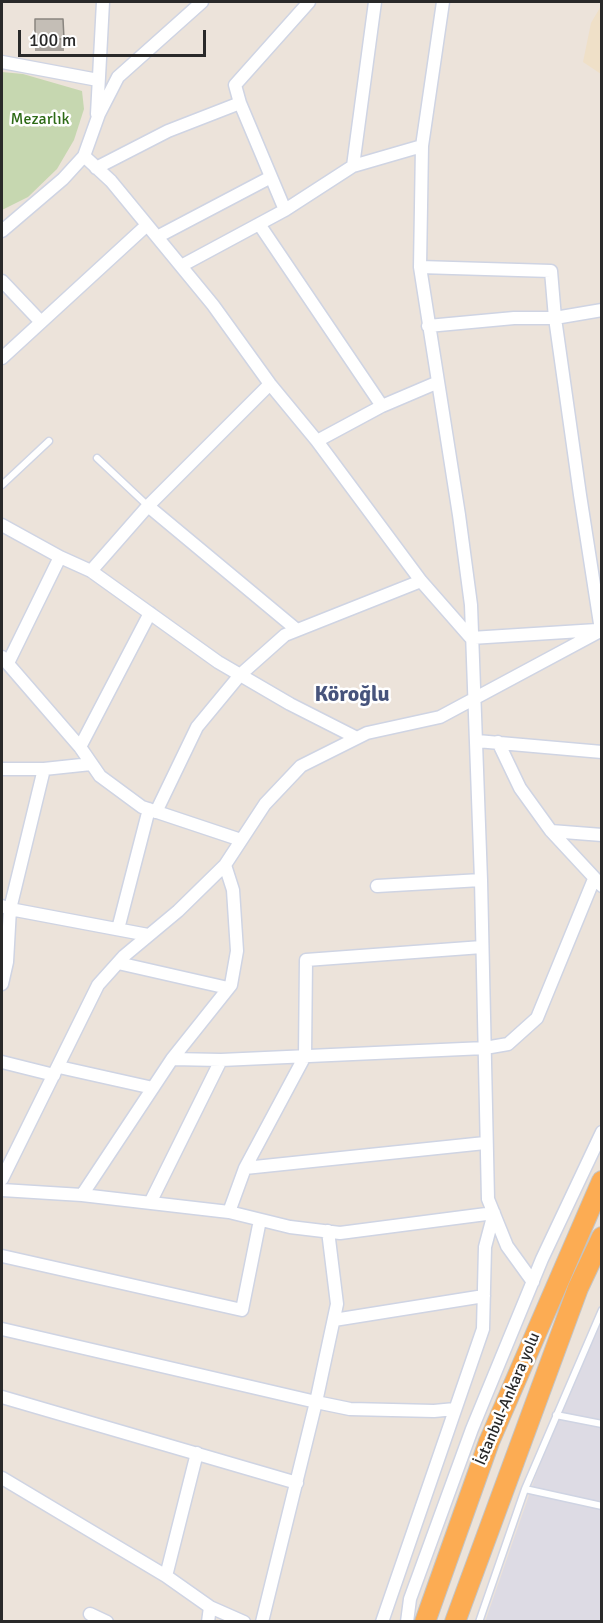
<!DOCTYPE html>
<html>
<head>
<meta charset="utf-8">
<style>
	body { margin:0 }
	#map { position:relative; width:603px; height:1623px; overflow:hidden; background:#ece3da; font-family:Signika,sans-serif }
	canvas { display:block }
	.frame { position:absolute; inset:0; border:3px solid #292929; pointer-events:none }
	.scale { position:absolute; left:18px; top:30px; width:188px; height:27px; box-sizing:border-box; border:3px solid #292929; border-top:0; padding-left:8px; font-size:18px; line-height:21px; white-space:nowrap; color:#292929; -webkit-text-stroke:4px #fff; paint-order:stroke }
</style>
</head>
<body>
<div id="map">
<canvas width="603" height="1623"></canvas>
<div class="frame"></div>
<div class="scale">100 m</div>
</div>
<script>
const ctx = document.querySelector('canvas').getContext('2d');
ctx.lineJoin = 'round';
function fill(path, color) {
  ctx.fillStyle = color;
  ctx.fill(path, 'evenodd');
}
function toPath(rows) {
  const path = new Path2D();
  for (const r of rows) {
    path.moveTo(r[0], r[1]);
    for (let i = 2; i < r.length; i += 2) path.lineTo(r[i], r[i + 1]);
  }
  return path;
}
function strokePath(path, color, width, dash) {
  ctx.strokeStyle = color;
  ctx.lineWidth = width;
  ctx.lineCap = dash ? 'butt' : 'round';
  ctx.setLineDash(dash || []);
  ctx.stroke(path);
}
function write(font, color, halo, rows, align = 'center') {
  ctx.font = font + ' Signika,sans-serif';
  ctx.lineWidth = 5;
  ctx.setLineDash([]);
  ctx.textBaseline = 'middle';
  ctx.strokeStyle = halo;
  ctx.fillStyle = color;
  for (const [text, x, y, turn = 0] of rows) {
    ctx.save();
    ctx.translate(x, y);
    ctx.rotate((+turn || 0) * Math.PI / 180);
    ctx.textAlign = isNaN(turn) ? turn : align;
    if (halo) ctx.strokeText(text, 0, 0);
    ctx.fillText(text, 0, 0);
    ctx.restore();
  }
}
fill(toPath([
	[601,1313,601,1621,485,1622,536,1475]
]), '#dddbe4');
fill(toPath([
	[601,6,601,74,583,62,591,23]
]), '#efe0c8');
fill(toPath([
	[2,72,23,74,82,91,84,109,74,140,57,169,28,197,2,210]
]), '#c6d7b0');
const service = toPath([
	[97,458,148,506],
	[2,485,49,441],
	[556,1415,602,1424],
	[525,1489,602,1506],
	[479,1622,525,1489,602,1310]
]);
const minor = toPath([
	[443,2,422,146,420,267,459,515,471,605,481,880,488,1199,507,1246,533,1282],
	[2,62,98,80],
	[240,103,235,85,309,2],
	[97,114,103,2],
	[84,156,111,181,213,305,270,384,317,441,421,581,471,638,597,630],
	[353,166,375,2],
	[96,168,168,131,240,103,285,210],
	[259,224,382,406],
	[2,231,63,179,84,156,99,114,118,77,202,2],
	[157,237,271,177],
	[181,266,285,210,353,166,422,146],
	[420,267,551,271,555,318,580,495,601,630],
	[2,281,41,322],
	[428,326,514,318,555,318,602,310],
	[2,358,147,225],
	[317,441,382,406,436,383],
	[148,506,297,630],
	[2,525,60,557,91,571,218,662,290,704,357,738],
	[91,571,148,506,270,384],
	[2,657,80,747,100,776,142,807,241,840],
	[8,663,60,557],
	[477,741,602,752],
	[498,742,520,788,551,831,602,886],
	[80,747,150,613],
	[2,769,44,769,91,764],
	[156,812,197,727,240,675,285,635,421,581],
	[551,831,602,835],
	[377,886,481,880],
	[2,906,10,909,44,769],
	[118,929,149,809],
	[118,963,228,988],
	[2,984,7,962,10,909,148,935],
	[172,1059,221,1060,485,1048,508,1044,537,1018,594,879],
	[2,1062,54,1075],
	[59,1067,153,1088],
	[245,1168,485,1143],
	[2,1179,98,985,124,956,178,911,225,865,265,804,301,766,367,733,440,717,602,630],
	[2,1190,82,1195,229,1212,290,1227,340,1233,494,1213,485,1247,483,1329,382,1622],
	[82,1195,172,1059,231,985,237,951,233,890,225,865],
	[150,1203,221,1060],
	[229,1212,245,1168,305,1056,306,960,482,947],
	[328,1231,337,1304,316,1402,350,1409,434,1411,455,1409],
	[2,1256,242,1310,260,1220],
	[334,1320,484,1296],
	[2,1329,316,1402,262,1622],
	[2,1397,297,1483],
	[2,1478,166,1576,210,1607,244,1622],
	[166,1576,197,1453],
	[90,1614,107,1622],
	[208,1622,210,1607],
	[407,1622,410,1599,472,1429,542,1259,602,1132]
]);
const trunk = toPath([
	[425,1622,489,1442,602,1181],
	[455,1622,578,1288,602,1237]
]);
strokePath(service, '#cfd4e3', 9);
strokePath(minor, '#cfd4e3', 15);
strokePath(trunk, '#c3c3c3', 22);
strokePath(service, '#fff', 6);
strokePath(minor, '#fff', 12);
strokePath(trunk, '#fcac53', 20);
fill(toPath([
	[35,19,63,19,64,51,35,51]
]), '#a9a39d');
const building = toPath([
	[35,19,63,19,64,39,35,39,35,19]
]);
fill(building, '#c4beb6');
strokePath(building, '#89857f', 1.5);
write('16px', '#2d6a16', '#fff', [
	["Mezarlık",40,120]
]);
write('16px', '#292929', '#fff', [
	["İstanbul-Ankara yolu",508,1399,-67]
]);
write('bold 22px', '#47547c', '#fff', [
	["Köroğlu",352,695]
]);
</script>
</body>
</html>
